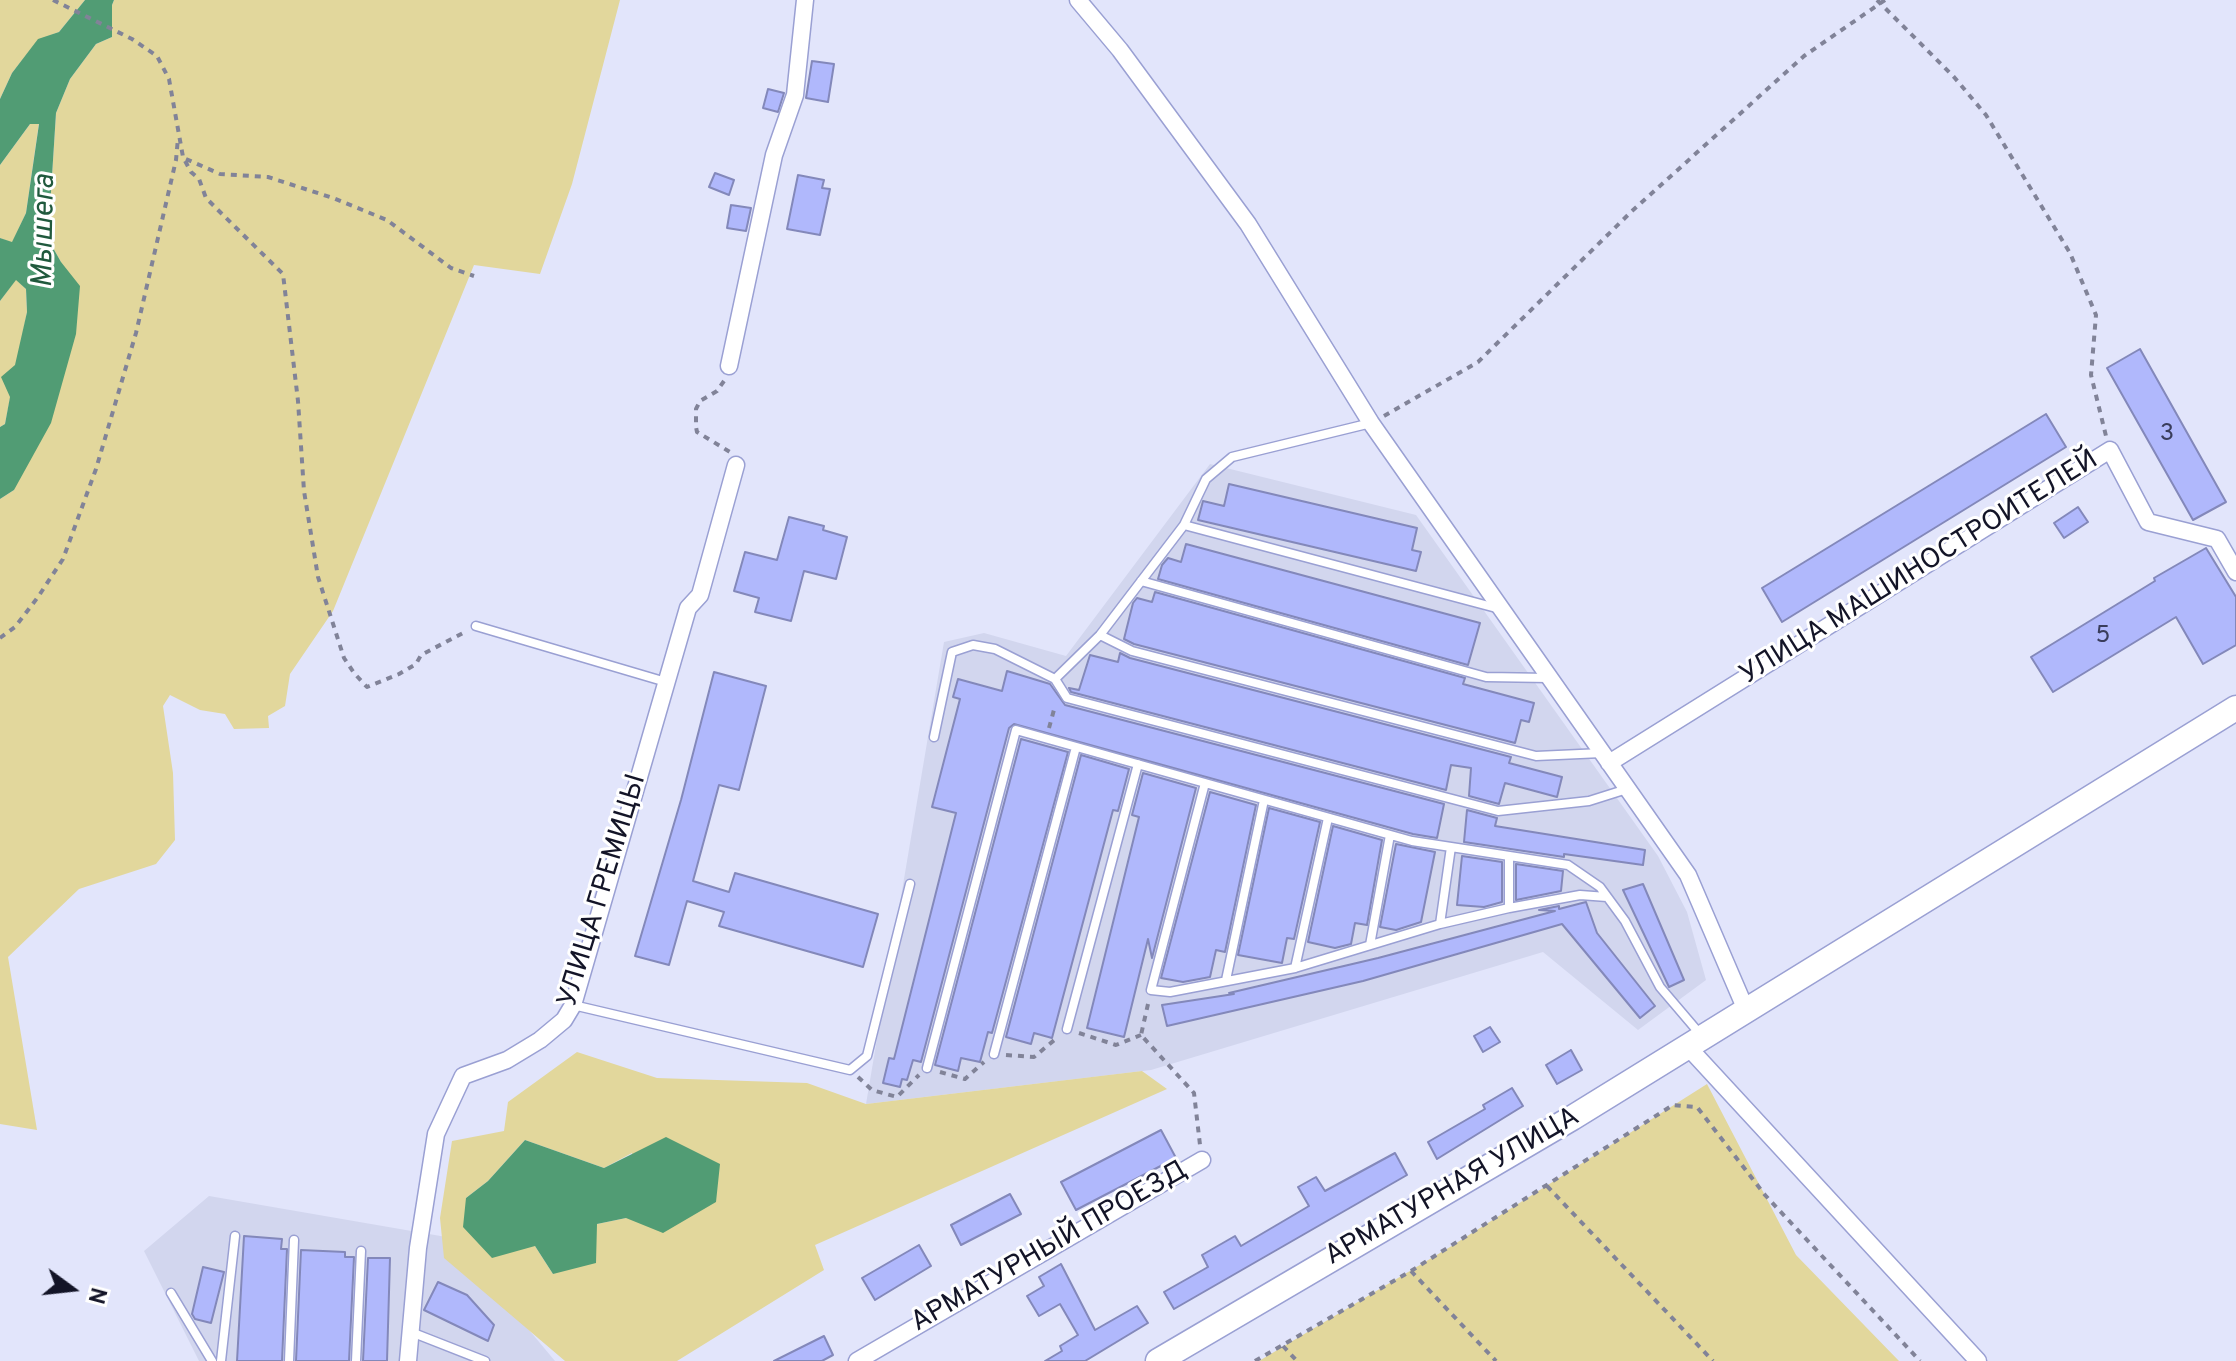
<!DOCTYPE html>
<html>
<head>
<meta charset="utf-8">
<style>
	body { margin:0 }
	#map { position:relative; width:2236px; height:1361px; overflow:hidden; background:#e2e5fb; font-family:Overpass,sans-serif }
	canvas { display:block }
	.north { position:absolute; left:32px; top:1249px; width:80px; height:80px; -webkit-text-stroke:6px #fff; paint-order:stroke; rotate:105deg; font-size:22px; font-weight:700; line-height:32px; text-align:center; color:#131427 }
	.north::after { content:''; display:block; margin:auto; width:28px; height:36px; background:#131427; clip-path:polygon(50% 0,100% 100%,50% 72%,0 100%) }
</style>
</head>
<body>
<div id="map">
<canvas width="2236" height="1361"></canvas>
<div class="north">N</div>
</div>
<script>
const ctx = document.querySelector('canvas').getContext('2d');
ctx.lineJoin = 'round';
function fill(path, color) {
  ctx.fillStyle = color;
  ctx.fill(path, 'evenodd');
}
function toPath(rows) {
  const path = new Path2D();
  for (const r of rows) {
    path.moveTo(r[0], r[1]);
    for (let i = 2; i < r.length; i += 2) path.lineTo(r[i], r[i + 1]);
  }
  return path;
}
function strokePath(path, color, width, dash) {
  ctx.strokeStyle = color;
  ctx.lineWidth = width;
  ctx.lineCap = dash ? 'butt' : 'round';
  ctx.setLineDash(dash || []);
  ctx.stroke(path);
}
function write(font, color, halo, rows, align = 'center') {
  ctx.font = font + ' Overpass,sans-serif';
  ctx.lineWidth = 6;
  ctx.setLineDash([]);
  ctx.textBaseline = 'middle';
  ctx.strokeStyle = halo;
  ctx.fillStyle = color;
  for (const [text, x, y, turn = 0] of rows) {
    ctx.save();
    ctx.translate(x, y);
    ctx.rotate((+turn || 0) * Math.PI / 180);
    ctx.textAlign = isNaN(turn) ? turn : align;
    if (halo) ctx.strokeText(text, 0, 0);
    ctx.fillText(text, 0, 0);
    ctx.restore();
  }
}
fill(toPath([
	[1210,464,1416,515,1658,856,1687,912,1706,980,1638,1030,1543,952,1151,1070,866,1104,944,642,984,633,1066,656],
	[209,1196,452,1238,555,1361,199,1361,144,1251]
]), '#d2d6ee');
fill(toPath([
	[0,0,85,0,59,32,38,40,12,73,0,99],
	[114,0,620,0,572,184,540,274,474,265,333,611,290,674,285,706,268,716,269,728,234,729,225,714,200,710,170,695,163,706,173,773,175,840,156,864,79,889,8,957,37,1130,0,1124,0,499,14,490,61,262,48,239,56,113,70,79,96,44,112,37,112,5],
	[39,123,26,213,12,243,0,238,0,165,30,124],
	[16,279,26,289,27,312,5,424,0,427,0,301],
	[577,1052,657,1078,807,1083,866,1104,1142,1071,1167,1089,815,1245,824,1270,677,1361,565,1361,444,1258,440,1218,452,1141,504,1131,508,1102],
	[525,1140,604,1168,632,1153,626,1218,597,1224,553,1274,535,1246,466,1198,488,1181],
	[1707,1084,1796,1255,1899,1361,1259,1361,1450,1247]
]), '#e2d79c');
fill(toPath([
	[85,0,114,0,112,5,112,37,96,44,70,79,56,113,48,239,61,262,80,286,76,334,51,423,14,490,0,499,0,427,5,424,10,397,1,377,15,365,27,312,26,289,16,280,0,301,0,238,12,242,26,213,39,124,30,124,0,165,0,99,12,73,38,39,59,32],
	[666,1137,720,1164,716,1202,663,1233,626,1218,597,1224,596,1263,553,1274,535,1246,492,1258,463,1227,466,1198,488,1181,525,1140,604,1168]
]), '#519c74');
const building = toPath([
	[812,61,834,64,828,102,806,98,812,61],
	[768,89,784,93,778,112,763,108,768,89],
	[715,173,734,180,729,195,709,187,715,173],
	[798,175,824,180,822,188,830,189,820,235,787,229,798,175],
	[731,205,751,208,746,231,727,228,731,205],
	[2140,349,2226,502,2193,520,2107,368,2140,349],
	[2046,414,2066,447,1782,622,1762,588,2046,414],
	[1229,484,1417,528,1412,550,1421,552,1416,571,1198,520,1203,501,1224,506,1229,484],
	[2078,507,2088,522,2064,538,2054,523,2078,507],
	[789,517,824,526,823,530,847,537,836,579,804,571,791,621,755,612,759,598,734,591,745,552,777,560,789,517],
	[1186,544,1480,623,1468,665,1158,579,1162,565,1168,558,1181,562,1186,544],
	[2206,548,2236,597,2236,645,2203,664,2176,617,2053,692,2031,657,2155,581,2154,578,2206,548],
	[1155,592,1465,678,1463,684,1534,703,1529,722,1521,720,1515,743,1134,644,1124,639,1133,603,1137,598,1152,602,1155,592],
	[1120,653,1130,658,1511,757,1509,763,1562,777,1557,797,1505,783,1499,804,1469,796,1471,768,1451,765,1446,790,1071,692,1069,688,1079,690,1090,655,1118,662,1120,653],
	[1007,671,1050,684,1065,705,1444,804,1437,838,1413,834,1014,724,1009,728,921,1062,913,1060,907,1080,902,1079,900,1087,883,1083,889,1058,894,1059,956,813,932,807,960,699,953,697,958,679,1002,691,1007,671],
	[714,672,766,686,739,790,719,785,693,881,729,892,735,873,878,914,863,967,719,926,724,912,687,901,669,965,635,956,681,800,714,672],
	[1021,739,1068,752,992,1033,988,1032,980,1062,961,1058,958,1071,935,1065,1021,739],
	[1081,755,1129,769,1118,811,1113,810,1052,1038,1034,1033,1031,1044,1006,1037,1081,755],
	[1143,773,1196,788,1152,958,1148,939,1124,1037,1087,1028,1139,817,1132,815,1143,773],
	[1210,792,1256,805,1225,952,1216,950,1210,977,1183,982,1161,978,1210,792],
	[1269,808,1320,822,1294,939,1287,938,1282,963,1238,955,1269,808],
	[1467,810,1497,818,1495,826,1645,850,1643,865,1564,854,1564,857,1464,842,1467,810],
	[1333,826,1382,840,1367,925,1355,923,1351,944,1335,948,1308,942,1333,826],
	[1396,844,1435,852,1421,922,1396,930,1380,927,1396,844],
	[1462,856,1502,862,1502,902,1484,907,1457,905,1462,856],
	[1516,864,1563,871,1561,891,1516,900,1516,864],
	[1643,884,1684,980,1669,987,1623,890,1643,884],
	[1586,902,1597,933,1655,1006,1640,1018,1562,924,1363,981,1167,1026,1162,1005,1234,994,1229,993,1378,958,1555,911,1539,910,1559,906,1559,909,1586,902],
	[1490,1027,1500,1042,1483,1052,1474,1036,1490,1027],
	[1571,1050,1582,1070,1557,1084,1546,1065,1571,1050],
	[1512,1088,1523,1106,1437,1159,1428,1142,1485,1109,1483,1105,1512,1088],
	[1161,1130,1176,1158,1076,1210,1061,1182,1161,1130],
	[1395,1153,1407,1175,1174,1309,1164,1292,1208,1267,1202,1255,1235,1236,1241,1246,1309,1206,1298,1187,1316,1177,1325,1191,1395,1153],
	[1010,1194,1021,1214,961,1245,951,1225,1010,1194],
	[244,1236,282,1239,281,1249,287,1249,282,1361,237,1361,244,1236],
	[919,1245,931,1266,875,1300,862,1278,919,1245],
	[301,1250,345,1252,345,1257,354,1257,349,1361,296,1361,301,1250],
	[368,1258,390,1258,387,1361,363,1361,368,1258],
	[1061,1264,1095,1330,1137,1306,1148,1323,1085,1361,1045,1361,1062,1351,1060,1346,1078,1335,1060,1304,1039,1316,1027,1296,1044,1286,1039,1277,1061,1264],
	[203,1267,224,1272,211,1323,195,1319,192,1314,203,1267],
	[438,1282,467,1295,494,1325,488,1341,424,1310,438,1282],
	[824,1336,833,1355,822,1361,774,1361,824,1336]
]);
fill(building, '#b0b8fc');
strokePath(building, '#8388ba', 2);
const lane = toPath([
	[1184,525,1500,609],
	[1141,581,1486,677,1549,678],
	[476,626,666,682],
	[1100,635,1132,651,1536,756,1602,753],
	[1055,679,1100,635,1184,525,1206,479,1232,457,1371,423],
	[934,737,952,652,973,645,995,649,1055,679,1067,698,1498,811,1589,801,1627,789],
	[1205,783,1151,990,1170,992,1295,968,1440,924,1509,908,1580,895,1607,897],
	[1509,856,1509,908],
	[1440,924,1451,847],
	[1370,945,1390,835],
	[1295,968,1328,818],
	[1226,980,1264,800],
	[573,1005,850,1070,867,1056,910,884],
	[1067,1029,1138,764],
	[994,1054,1076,747],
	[927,1068,1016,730,1412,841,1568,865,1600,887,1625,921,1660,987,1700,1034],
	[171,1293,212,1361],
	[411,1332,485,1361],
	[221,1361,235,1236],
	[289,1361,294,1240],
	[356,1361,361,1251]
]);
const street = toPath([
	[1078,0,1120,50,1248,224,1371,423,1688,875,1746,1010],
	[729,366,774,155,795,95,805,0],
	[1609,763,2110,450,2148,522,2217,539,2236,572],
	[1688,1047,1978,1361],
	[408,1361,418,1248,436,1134,463,1076,507,1060,540,1040,564,1020,573,1005,688,608,700,595,736,465],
	[857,1361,1202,1160]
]);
const secondary = toPath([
	[1158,1361,1572,1118,2236,708]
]);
strokePath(lane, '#9aa0d3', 11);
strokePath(street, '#9aa0d3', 19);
strokePath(secondary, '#9aa0d3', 27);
strokePath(toPath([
	[53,0,132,39,157,56,169,79,183,157,191,172,199,179,206,198,219,211,283,274,298,401,304,491,318,577,344,658,354,673,367,687,399,674,416,664,421,655,465,632],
	[1877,0,1954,77,1986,115,2070,253,2096,315,2091,375,2106,436],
	[186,159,220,174,268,177,333,198,387,220,451,268,474,276],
	[724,381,717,391,700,401,696,409,696,427,697,432,730,452],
	[1384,416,1478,362,1631,212,1804,56,1885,0],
	[0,638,15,627,38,597,63,559,96,469,136,333,176,160,178,138],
	[1049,728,1055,706],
	[1148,1004,1141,1035,1194,1093,1200,1145],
	[1079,1033,1116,1045,1141,1035],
	[1006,1055,1034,1057,1058,1037],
	[940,1072,965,1079,984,1062],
	[858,1077,872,1090,897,1097,919,1075],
	[1547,1186,1713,1361],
	[1411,1271,1496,1361],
	[1283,1346,1297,1361],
	[1255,1361,1411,1271,1673,1105,1697,1107,1765,1195,1920,1361]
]), '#818398', 4, [6, 6]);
strokePath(lane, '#fff', 8);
strokePath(street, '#fff', 16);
strokePath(secondary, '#fff', 24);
write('24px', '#3a3d5c', null, [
	["3",2167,435],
	["5",2103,637]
]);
write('28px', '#131427', '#fff', [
	["УЛИЦА МАШИНОСТРОИТЕЛЕЙ",1920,569,-32],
	["УЛИЦА ГРЕМИЦЫ",604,891,-73],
	["АРМАТУРНАЯ УЛИЦА",1453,1188,-30],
	["АРМАТУРНЫЙ ПРОЕЗД",1050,1248,-30]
]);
write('italic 30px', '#20593d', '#fff', [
	["Мышега",46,231,-89]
]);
</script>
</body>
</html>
